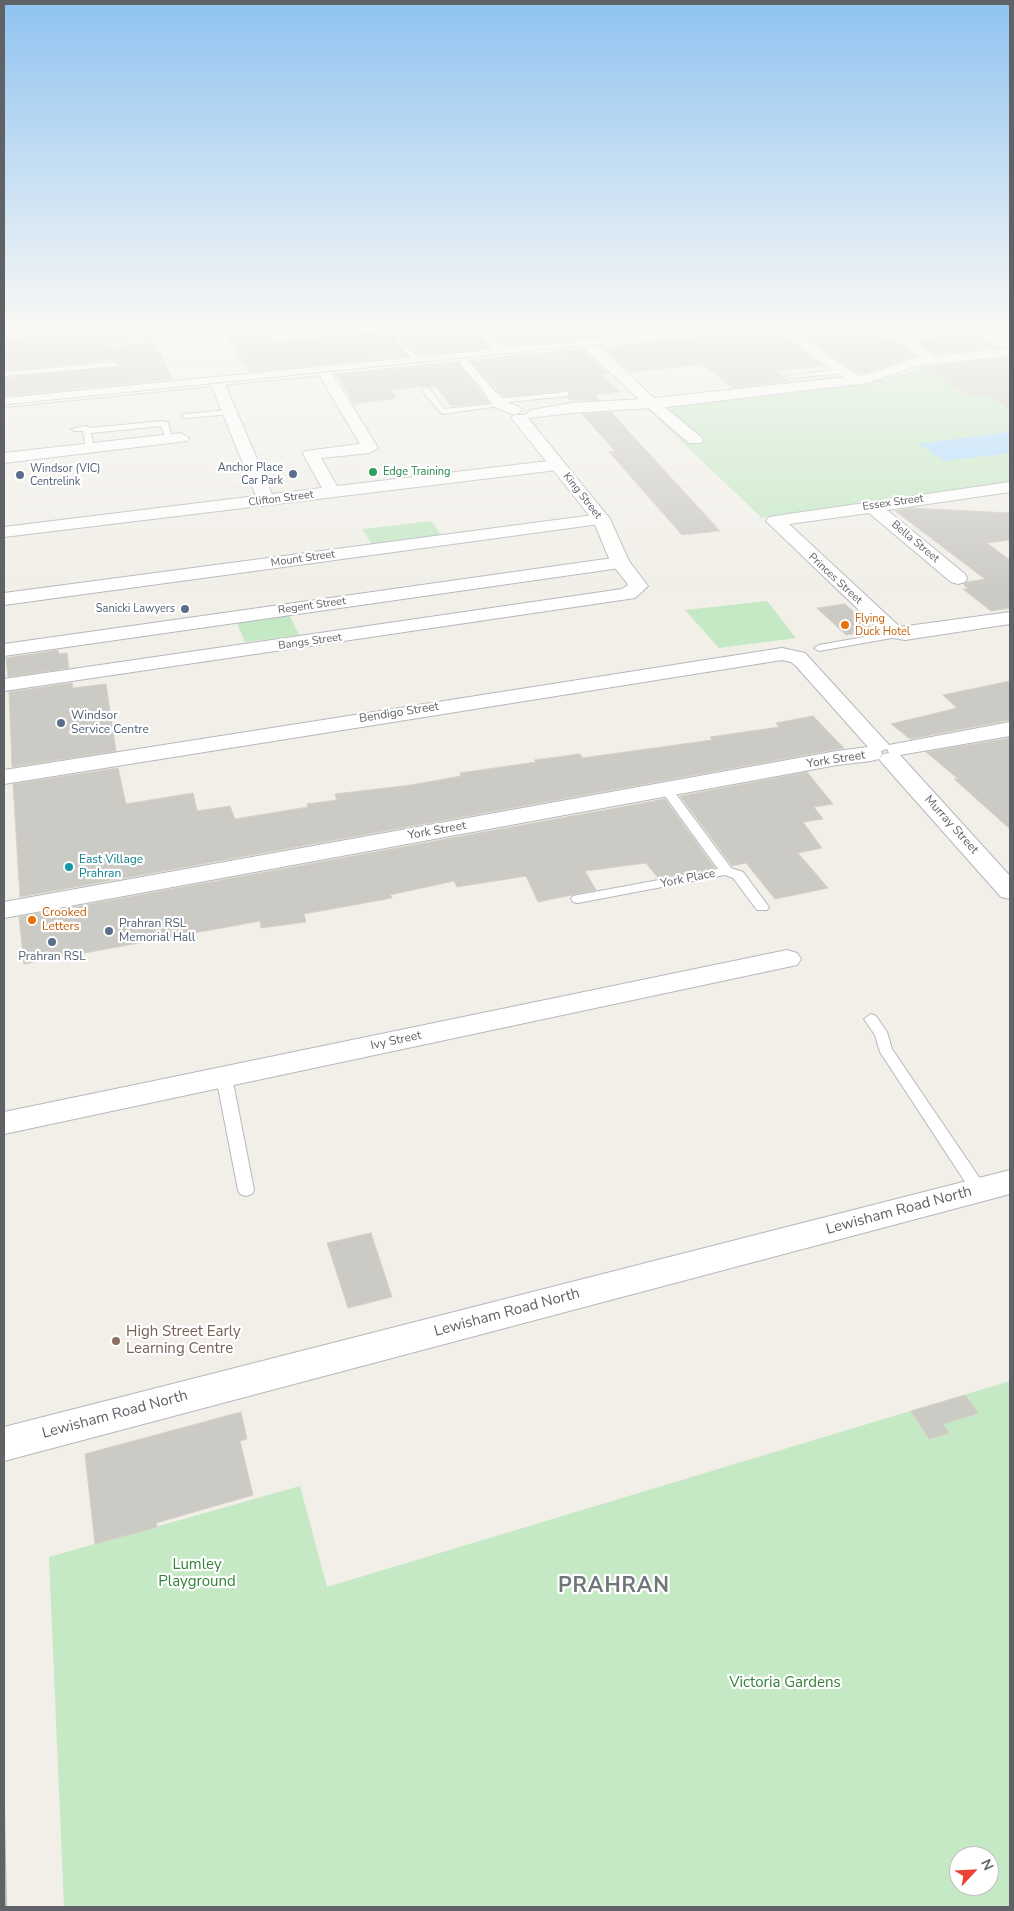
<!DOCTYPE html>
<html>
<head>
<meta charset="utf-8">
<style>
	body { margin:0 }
	#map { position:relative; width:1014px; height:1911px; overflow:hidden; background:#f1efe8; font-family:"Nunito Sans",sans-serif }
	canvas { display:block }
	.frame { position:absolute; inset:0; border:5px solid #5f6368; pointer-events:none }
	.north { position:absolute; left:949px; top:1846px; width:50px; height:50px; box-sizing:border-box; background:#fff; border:1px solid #bfc1c3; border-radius:50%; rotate:65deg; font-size:14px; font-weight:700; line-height:20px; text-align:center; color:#5f6368 }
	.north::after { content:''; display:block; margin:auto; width:18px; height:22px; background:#ea4335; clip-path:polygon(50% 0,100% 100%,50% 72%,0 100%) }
</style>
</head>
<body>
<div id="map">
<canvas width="1014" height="1911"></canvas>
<div class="frame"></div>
<div class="north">N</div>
</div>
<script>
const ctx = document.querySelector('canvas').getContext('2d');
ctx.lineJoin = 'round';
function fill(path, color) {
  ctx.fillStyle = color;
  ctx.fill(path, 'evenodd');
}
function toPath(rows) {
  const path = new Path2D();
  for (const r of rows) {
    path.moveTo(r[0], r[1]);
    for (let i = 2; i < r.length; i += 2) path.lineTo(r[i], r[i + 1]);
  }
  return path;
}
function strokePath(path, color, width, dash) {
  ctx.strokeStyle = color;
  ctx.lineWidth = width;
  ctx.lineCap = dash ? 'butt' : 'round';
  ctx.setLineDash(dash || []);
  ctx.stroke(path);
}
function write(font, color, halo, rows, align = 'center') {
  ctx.font = font + ' "Nunito Sans",sans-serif';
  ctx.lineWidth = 4.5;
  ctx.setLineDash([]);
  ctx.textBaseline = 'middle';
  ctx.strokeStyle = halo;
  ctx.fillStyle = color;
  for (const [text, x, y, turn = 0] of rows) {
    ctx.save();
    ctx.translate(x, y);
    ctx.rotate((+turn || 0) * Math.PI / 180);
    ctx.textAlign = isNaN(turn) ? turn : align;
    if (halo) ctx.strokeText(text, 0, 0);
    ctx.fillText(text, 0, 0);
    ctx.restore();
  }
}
fill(toPath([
	[1010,357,1010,485,762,518,647,409,865,384,923,368,949,385,971,382,943,364],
	[431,521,442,536,372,545,362,529],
	[767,601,796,638,719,648,685,610],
	[289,614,299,635,245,642,236,621],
	[1010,1381,1010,1907,64,1907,49,1557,300,1486,327,1587],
	[959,1856,989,1856,989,1886,959,1886]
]), '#c5e8c5');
fill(toPath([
	[1010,432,1010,453,944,461,918,444]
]), '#aadaff');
const building = toPath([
	[127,327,132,339,110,342,107,348,156,344,172,379,4,396,4,378,121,366,116,360,4,370,4,341,92,333,98,330,127,327],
	[137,327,149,327,154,338,142,339,137,327],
	[221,327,248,327,252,332,265,331,271,343,394,330,392,327,470,327,489,348,417,355,397,333,392,332,391,337,407,356,250,372,221,327],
	[488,327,702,327,508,346,488,327],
	[766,327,770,327,825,366,776,371,789,381,732,388,703,364,629,372,604,348,757,333,766,327],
	[791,327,873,327,884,335,860,339,859,343,863,345,893,341,915,356,868,372,857,373,791,327],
	[894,327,962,327,964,328,906,335,894,327],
	[976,335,998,347,935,354,916,341,976,335],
	[584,350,609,374,600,375,621,392,595,395,599,400,571,401,568,398,570,392,568,390,504,397,472,362,584,350],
	[1010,358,1010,410,985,394,968,396,922,367,1010,358],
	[457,363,489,403,451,406,436,387,423,386,392,390,396,398,354,404,337,375,457,363],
	[611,412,654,459,720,531,682,535,609,452,615,451,582,414,611,412],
	[912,508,1010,513,1010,540,987,543,1010,560,1010,608,991,611,963,589,968,589,963,584,967,582,985,579,895,511,912,508],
	[845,604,875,631,846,635,817,608,845,604],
	[58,650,59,654,67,653,69,668,8,677,6,658,58,650],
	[1010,681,1010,720,910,739,891,724,957,708,943,695,1010,681],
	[72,683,73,688,106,684,116,751,12,767,9,692,72,683],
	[813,716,844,748,20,897,13,784,118,768,126,804,193,793,197,811,230,806,235,819,308,807,307,804,337,800,335,794,411,785,461,776,460,773,536,762,534,760,580,754,582,758,712,740,710,737,779,727,776,723,813,716],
	[1010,738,1010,829,954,779,958,779,926,752,1010,738],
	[807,772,833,804,814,807,823,819,803,822,822,848,798,853,828,888,775,899,746,863,732,866,680,796,807,772],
	[665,799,715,868,658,878,646,863,585,871,596,890,538,902,526,876,457,887,454,881,390,895,392,898,304,914,306,922,261,928,260,921,24,964,19,917,665,799],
	[371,1233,392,1297,348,1308,327,1243,371,1233],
	[965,1395,978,1413,943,1424,949,1433,929,1439,911,1411,965,1395],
	[241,1412,247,1439,240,1441,253,1495,156,1523,157,1527,95,1544,85,1454,241,1412]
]);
fill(building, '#cccac5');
strokePath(building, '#d6d1c6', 1);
const service = toPath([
	[129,327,135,327,141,341,220,333,223,335,108,347,110,344,135,341,129,327],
	[994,327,1010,327,1010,329,901,341,898,339,863,343,860,341,898,335,901,337,994,327],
	[392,334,396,334,419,360,419,362,415,362,392,336,392,334],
	[116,362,119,366,4,376,4,372,116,362],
	[843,369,847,371,846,373,790,378,786,376,843,369],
	[423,388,429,388,444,409,503,403,507,405,442,414,423,392,423,388],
	[565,392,568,392,568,396,498,403,494,401,498,399,565,392],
	[230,410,234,412,233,414,185,418,181,416,185,414,230,410],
	[164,421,168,423,173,441,167,441,161,426,91,433,94,448,90,450,86,448,83,431,75,431,71,429,86,426,90,428,164,421],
	[899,631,903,632,903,636,819,651,814,648,819,645,899,631],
	[666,785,670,786,731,868,743,872,769,907,767,910,757,910,733,878,725,875,578,903,573,902,571,899,573,896,578,895,718,869,660,789,666,785],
	[871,1014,876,1016,887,1032,892,1049,985,1186,987,1190,985,1194,979,1196,973,1194,880,1052,875,1035,864,1019,871,1014],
	[224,1072,229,1073,232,1077,254,1190,252,1194,246,1196,240,1194,238,1190,216,1077,219,1073,224,1072]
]);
const pedestrian = toPath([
	[464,359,468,360,497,394,497,398,489,398,460,364,459,362,464,359]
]);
const minor = toPath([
	[50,327,99,327,92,331,4,339,4,331,50,327],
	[472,327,486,327,509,350,511,353,509,356,499,356,472,327],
	[772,327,788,327,865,381,858,385,853,384,772,327],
	[875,327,891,327,942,361,940,364,930,364,875,327],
	[588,340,593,341,655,399,701,437,703,440,701,443,689,443,645,405,583,347,581,344,583,341,588,340],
	[324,367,331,371,378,448,370,453,321,458,337,486,557,460,563,462,565,465,563,468,557,470,4,537,4,527,256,496,210,382,217,378,224,382,272,494,322,488,303,454,305,451,360,444,317,371,324,367],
	[493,392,498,393,505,401,519,407,522,410,519,413,514,415,495,407,486,396,493,392],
	[181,433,189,438,187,441,4,463,4,453,181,433],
	[1010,482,1010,492,887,510,965,574,967,578,965,582,958,584,951,582,869,513,789,524,900,627,1010,612,1010,624,905,640,887,637,766,521,769,517,775,516,1010,482],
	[601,514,607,515,610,519,607,523,4,605,4,593,601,514],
	[620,557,627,559,629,563,627,567,4,656,4,644,620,557],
	[782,648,805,653,889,745,1010,722,1010,736,900,755,1010,876,1010,899,1001,897,883,764,879,759,883,754,889,753,887,749,881,751,882,754,879,759,871,761,837,765,4,918,4,902,837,751,868,747,796,666,791,662,782,660,4,784,4,770,782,648],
	[787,950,797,953,801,959,797,965,4,1134,4,1112,787,950],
	[1010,1170,1010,1194,4,1461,4,1427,1010,1170]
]);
const tertiary = toPath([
	[719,327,764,327,757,331,4,407,4,398,719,327],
	[1010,348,1010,356,916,366,867,383,667,407,571,413,528,418,610,519,629,561,648,586,635,598,4,691,4,679,622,589,628,585,627,583,611,563,593,520,514,421,511,418,514,415,524,415,532,410,571,403,645,399,865,375,914,358,1010,348]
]);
strokePath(service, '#b5b8bc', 2);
strokePath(pedestrian, '#b5b8bc', 3);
strokePath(minor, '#b5b8bc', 2);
strokePath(tertiary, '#b5b8bc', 2);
fill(service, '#fff');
fill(pedestrian, '#fff');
fill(minor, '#fff');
fill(tertiary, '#fff');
strokePath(toPath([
	[4,405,768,327]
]), '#b6b7b8', 1);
strokePath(toPath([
	[4,1812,6,1907]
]), '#b6b7b8', 2);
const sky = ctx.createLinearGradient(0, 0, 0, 594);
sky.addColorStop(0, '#8fc3f1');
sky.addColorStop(0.55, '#f9f8f5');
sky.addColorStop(1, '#f9f8f500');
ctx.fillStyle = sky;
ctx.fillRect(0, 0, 1014, 594);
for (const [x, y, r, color] of [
	[373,472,5,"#2e9e5b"],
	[293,474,5,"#5c6f8a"],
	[20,475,5,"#5c6f8a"],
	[185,609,5,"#5c6f8a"],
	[845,625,5,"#e8710a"],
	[61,723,5,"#5c6f8a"],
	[69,867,5,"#0f9aa8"],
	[32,920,5,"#e8710a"],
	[109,931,5,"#5c6f8a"],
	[52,942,5,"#5c6f8a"],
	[116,1341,5,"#8d6e63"]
]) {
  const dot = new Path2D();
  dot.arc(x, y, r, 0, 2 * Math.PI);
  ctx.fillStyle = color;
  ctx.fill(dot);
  strokePath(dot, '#fff', 2);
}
write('11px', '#4e5e75', '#fff', [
	["Anchor Place",283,468],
	["Car Park",283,481],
	["Windsor (VIC)",30,469,"left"],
	["Centrelink",30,482,"left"],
	["Sanicki Lawyers",175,609]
], 'right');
write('11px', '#27864d', '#fff', [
	["Edge Training",383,472]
], 'left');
write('11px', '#5f6368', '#fff', [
	["King Street",582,496,52],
	["Clifton Street",281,499,-7],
	["Essex Street",893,503,-8],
	["Bella Street",915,542,40],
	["Mount Street",303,559,-8],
	["Princes Street",835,579,43],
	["Regent Street",312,606,-8],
	["Bangs Street",310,642,-8]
]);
write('11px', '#c56008', '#fff', [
	["Flying",855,619],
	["Duck Hotel",855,632]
], 'left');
write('12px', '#5f6368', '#fff', [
	["Bendigo Street",399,713,-9],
	["York Street",836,760,-9],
	["Murray Street",951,825,48],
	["York Street",437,831,-10],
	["York Place",688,879,-11],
	["Ivy Street",396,1041,-12]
]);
write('12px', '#4e5e75', '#fff', [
	["Windsor",71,716],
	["Service Centre",71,730],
	["Prahran RSL",119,924],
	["Memorial Hall",119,938],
	["Prahran RSL",52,957,"center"]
], 'left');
write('12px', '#0d838f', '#fff', [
	["East Village",79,860],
	["Prahran",79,874]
], 'left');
write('12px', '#c56008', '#fff', [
	["Crooked",42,913],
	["Letters",42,927]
], 'left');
write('15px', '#5f6368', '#fff', [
	["Lewisham Road North",899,1211,-15],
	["Lewisham Road North",507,1313,-15],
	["Lewisham Road North",115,1415,-15]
]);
write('15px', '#785e54', '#fff', [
	["High Street Early",126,1332],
	["Learning Centre",126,1349]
], 'left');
write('15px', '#348238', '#fff', [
	["Lumley",197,1565],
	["Playground",197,1582],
	["Victoria Gardens",785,1683]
]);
ctx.letterSpacing = '1px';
write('bold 21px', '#70757a', '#fff', [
	["PRAHRAN",614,1587]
]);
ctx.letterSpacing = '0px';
</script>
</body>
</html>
